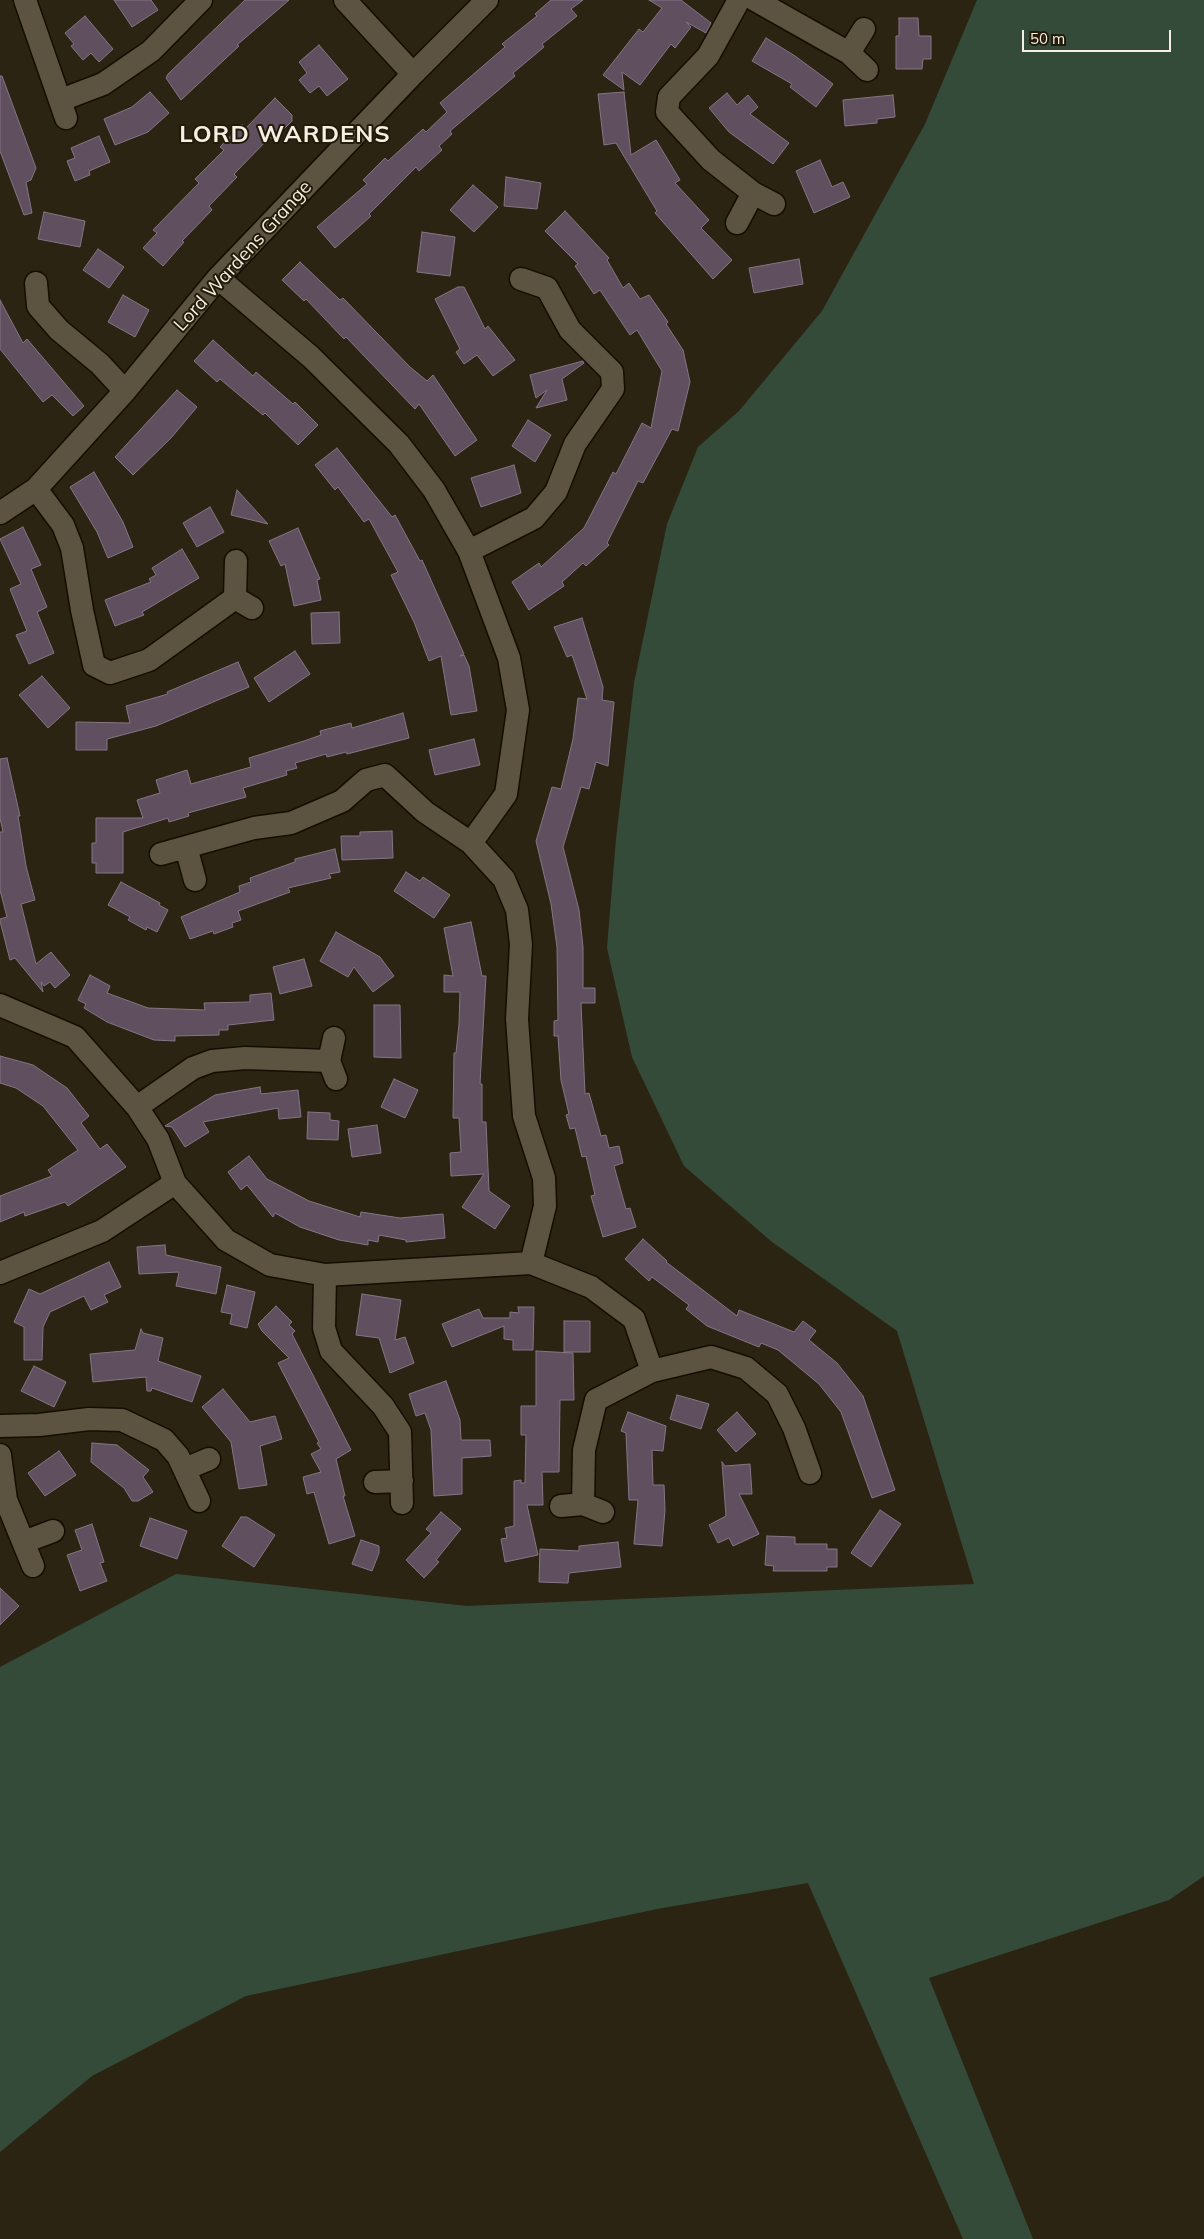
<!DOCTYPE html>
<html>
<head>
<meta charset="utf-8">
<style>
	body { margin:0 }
	#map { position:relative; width:1204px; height:2239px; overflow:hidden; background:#2c2412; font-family:Mulish,sans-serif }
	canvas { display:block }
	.scale { position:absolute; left:1022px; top:30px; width:149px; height:22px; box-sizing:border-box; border:2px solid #f5efe4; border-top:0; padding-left:6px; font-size:15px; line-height:18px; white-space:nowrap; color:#f5efe4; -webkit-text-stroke:4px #231a09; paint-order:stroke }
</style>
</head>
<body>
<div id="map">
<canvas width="1204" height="2239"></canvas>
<div class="scale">50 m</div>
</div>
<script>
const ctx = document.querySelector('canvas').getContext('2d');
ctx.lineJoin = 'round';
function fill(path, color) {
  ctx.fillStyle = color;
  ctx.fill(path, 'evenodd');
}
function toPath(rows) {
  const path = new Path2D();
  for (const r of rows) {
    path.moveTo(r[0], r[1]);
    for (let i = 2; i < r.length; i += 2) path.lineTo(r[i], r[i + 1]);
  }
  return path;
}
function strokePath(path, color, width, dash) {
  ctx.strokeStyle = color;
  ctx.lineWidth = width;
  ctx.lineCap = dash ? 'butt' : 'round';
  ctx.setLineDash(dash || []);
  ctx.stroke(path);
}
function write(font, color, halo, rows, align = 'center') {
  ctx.font = font + ' Mulish,sans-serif';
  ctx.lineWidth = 4;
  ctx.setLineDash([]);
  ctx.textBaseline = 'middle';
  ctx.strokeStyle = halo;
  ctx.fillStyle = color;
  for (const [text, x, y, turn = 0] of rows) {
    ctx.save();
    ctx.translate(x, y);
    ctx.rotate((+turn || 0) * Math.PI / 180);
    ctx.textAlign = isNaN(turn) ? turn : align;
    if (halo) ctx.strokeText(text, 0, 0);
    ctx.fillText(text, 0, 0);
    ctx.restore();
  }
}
fill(toPath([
	[977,0,1204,0,1204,1876,1169,1900,929,1978,1033,2239,963,2239,808,1883,657,1909,246,1996,92,2076,0,2152,0,1667,176,1574,467,1606,974,1584,897,1331,772,1242,684,1166,632,1057,607,948,616,839,634,683,667,524,698,447,739,411,822,311,925,124]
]), '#354b39');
const building = toPath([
	[114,0,151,0,158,10,132,27,114,0],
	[245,0,289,0,237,45,239,46,181,100,166,78,168,74,245,0],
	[551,0,583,0,571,9,577,16,542,44,544,47,513,73,515,76,450,131,452,134,439,146,442,150,419,171,416,167,369,214,371,216,335,248,317,227,367,184,363,180,385,158,388,161,423,129,426,132,447,112,440,103,505,47,502,44,537,16,535,14,551,0],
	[649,0,681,0,711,23,706,33,686,22,691,27,675,48,671,44,640,85,622,72,624,90,603,75,639,29,643,32,662,8,649,0],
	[85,16,113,49,99,62,91,53,83,60,71,46,74,44,65,33,85,16],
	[899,18,918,18,919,36,931,36,931,59,923,59,922,69,896,69,896,36,899,36,899,18],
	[766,38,795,56,833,84,816,107,790,87,792,84,752,61,766,38],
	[319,45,348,79,327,96,319,86,310,93,299,80,307,73,299,62,319,45],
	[0,76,2,76,36,168,31,180,26,182,32,213,24,215,0,151,0,76],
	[150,92,169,113,148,132,115,145,104,119,132,107,150,92],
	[624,92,631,155,656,140,680,180,675,183,709,220,701,228,732,260,713,279,655,213,657,211,616,143,604,145,598,94,624,92],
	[727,93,737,105,748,95,758,107,750,114,789,143,773,164,729,132,709,108,727,93],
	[893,95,895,117,877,119,877,123,845,126,843,100,893,95],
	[275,98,292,115,292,121,273,140,270,137,234,174,237,177,209,206,212,210,182,241,184,242,163,266,143,248,157,233,153,230,199,183,195,179,224,150,220,147,242,124,246,128,275,98],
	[99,136,110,162,89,171,90,175,75,181,67,161,75,158,71,148,99,136],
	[820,160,832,187,843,182,850,197,814,213,796,171,820,160],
	[506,177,541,183,537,209,504,206,506,177],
	[473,185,498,207,474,232,450,210,473,185],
	[565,211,609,258,607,260,623,288,629,283,640,299,649,295,668,322,666,324,683,350,690,382,678,431,672,429,643,483,638,481,607,543,609,545,586,566,583,563,562,582,564,586,529,610,512,582,539,563,541,567,584,528,613,472,616,474,642,423,651,428,662,371,637,330,630,335,600,290,594,294,575,266,578,264,545,231,565,211],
	[44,212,85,221,80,247,38,239,44,212],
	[422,232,455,237,450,276,417,272,422,232],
	[98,249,124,267,109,288,83,270,98,249],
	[799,259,803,284,754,293,749,268,799,259],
	[300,262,340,300,343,298,410,367,427,381,433,375,477,440,455,456,419,404,415,409,346,337,344,339,306,299,304,301,282,280,300,262],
	[458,287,464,287,485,329,488,326,515,360,493,376,477,355,464,364,456,352,460,349,435,299,458,287],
	[123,295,149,310,135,337,108,322,123,295],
	[0,300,23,343,27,339,84,406,73,416,52,395,43,402,0,349,0,300],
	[213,340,253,376,256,372,293,404,295,402,318,425,298,445,265,413,263,415,220,379,217,382,194,361,213,340],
	[583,361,584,363,562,379,567,400,536,408,547,390,536,398,530,375,583,361],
	[177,390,197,407,171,438,133,475,115,457,177,390],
	[528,420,551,435,535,462,512,446,528,420],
	[337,448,392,517,395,515,420,561,422,560,464,654,460,656,464,655,469,666,477,711,451,715,441,656,429,661,414,622,391,575,398,572,369,519,364,522,338,487,335,490,315,465,337,448],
	[514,465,521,493,481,507,471,478,514,465],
	[94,472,123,522,133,547,108,558,97,532,70,487,94,472],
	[237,490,268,524,231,515,237,490],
	[210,507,224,532,197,547,183,523,210,507],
	[23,527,41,565,31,569,47,607,37,612,54,653,29,664,16,635,27,631,10,589,21,584,0,539,23,527],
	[298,528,320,579,317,580,321,600,294,606,285,564,281,566,269,541,298,528],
	[182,549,199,578,142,612,144,615,115,626,105,600,151,582,149,579,156,575,152,568,182,549],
	[339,612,340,643,312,644,311,613,339,612],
	[582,618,603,687,602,700,614,702,608,766,596,762,589,789,581,787,563,847,579,910,583,947,583,988,595,988,595,1003,581,1003,585,1094,589,1093,601,1136,606,1135,609,1148,619,1146,623,1163,614,1166,626,1209,630,1208,636,1227,603,1237,591,1196,595,1195,586,1156,582,1157,575,1128,570,1129,566,1115,569,1114,561,1080,558,1036,554,1036,554,1021,558,1020,557,947,551,904,536,841,552,787,561,789,573,739,578,698,587,699,572,655,567,657,554,627,582,618],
	[295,651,310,674,269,702,254,678,295,651],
	[238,662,249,687,156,726,107,739,107,750,76,750,76,722,130,723,126,706,168,694,167,692,238,662],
	[42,676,70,708,48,728,19,695,42,676],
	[403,713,409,738,347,754,346,752,327,757,326,754,295,763,297,768,286,771,287,775,243,788,246,797,188,813,189,816,169,822,168,818,123,832,123,873,96,873,96,863,92,863,92,843,96,843,96,818,143,818,137,800,160,793,156,780,187,770,191,784,251,767,249,758,304,741,321,735,320,731,351,723,352,728,403,713],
	[474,739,480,765,435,775,429,750,474,739],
	[7,758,20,816,18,816,26,866,35,900,21,904,36,964,51,952,70,975,55,988,50,982,44,986,41,982,43,992,15,958,10,960,0,921,0,919,7,917,0,890,0,832,3,832,0,818,0,759,7,758],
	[392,831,393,858,342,860,341,836,360,836,360,832,392,831],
	[335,849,340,872,329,874,331,878,288,888,290,892,238,911,241,920,232,923,233,927,214,934,213,931,190,939,181,917,240,892,239,886,251,882,250,878,295,862,295,859,335,849],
	[406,872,420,881,423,877,450,895,434,918,394,891,406,872],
	[121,882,160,903,159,905,168,910,157,932,147,927,146,930,128,920,130,917,108,905,121,882],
	[471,922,482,976,486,976,480,1084,482,1084,482,1122,486,1122,489,1191,510,1206,495,1229,462,1207,484,1174,451,1176,450,1153,461,1152,459,1118,453,1118,454,1053,456,1053,459,1024,460,992,444,992,444,975,453,976,444,928,471,922],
	[336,932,380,957,394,976,373,992,354,967,348,977,320,961,336,932],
	[304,959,312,986,280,994,273,967,304,959],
	[90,975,110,986,107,993,148,1008,205,1010,204,1003,250,1002,250,995,271,993,274,1020,228,1025,228,1030,219,1030,219,1035,175,1036,175,1041,154,1040,107,1022,84,1008,86,1004,78,1000,90,975],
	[374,1005,400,1005,401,1058,374,1057,374,1005],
	[0,1056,33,1065,67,1088,89,1116,81,1123,100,1149,107,1144,126,1167,68,1206,65,1202,25,1216,24,1212,0,1222,0,1196,52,1176,48,1170,78,1150,43,1106,16,1088,0,1083,0,1056],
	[394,1079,418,1090,405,1118,381,1107,394,1079],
	[260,1087,261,1094,298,1090,301,1117,279,1119,278,1108,203,1122,209,1132,185,1147,172,1127,165,1126,215,1095,260,1087],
	[308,1112,330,1113,330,1120,339,1121,338,1140,307,1139,308,1112],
	[377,1125,381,1153,352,1157,348,1129,377,1125],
	[249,1156,267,1179,309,1201,360,1217,361,1212,400,1218,443,1214,445,1238,406,1242,406,1240,379,1235,378,1242,368,1240,368,1245,339,1240,300,1227,275,1213,273,1217,247,1185,241,1190,228,1172,249,1156],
	[643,1239,667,1261,666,1262,737,1316,739,1310,794,1332,803,1321,816,1331,809,1340,837,1363,863,1396,895,1490,872,1498,841,1412,819,1384,778,1350,761,1343,759,1347,707,1326,686,1309,689,1305,652,1277,649,1281,625,1259,643,1239],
	[165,1245,166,1255,221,1267,216,1294,176,1286,179,1272,139,1274,137,1247,165,1245],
	[109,1262,121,1287,104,1295,108,1302,91,1310,84,1296,50,1312,43,1327,42,1360,24,1360,24,1327,14,1322,29,1289,40,1294,109,1262],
	[227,1285,255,1292,247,1328,230,1324,232,1314,221,1312,227,1285],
	[362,1294,401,1300,395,1340,405,1337,414,1363,390,1373,379,1338,356,1335,362,1294],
	[276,1306,292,1322,289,1325,295,1331,292,1334,351,1450,336,1459,345,1496,343,1496,355,1536,329,1544,314,1492,307,1494,303,1477,321,1472,311,1454,321,1449,317,1443,319,1442,278,1363,289,1358,262,1331,258,1324,276,1306],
	[518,1307,534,1307,533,1350,513,1350,513,1340,504,1339,504,1326,452,1347,442,1324,479,1309,483,1318,510,1318,510,1312,519,1313,518,1307],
	[564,1321,590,1321,590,1352,564,1352,564,1321],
	[141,1329,143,1333,163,1338,158,1361,201,1376,192,1402,152,1388,151,1391,147,1391,146,1377,93,1382,90,1354,135,1350,141,1329],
	[536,1351,573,1353,574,1400,560,1400,559,1472,542,1472,543,1505,527,1505,538,1555,505,1562,501,1539,507,1538,505,1528,514,1526,514,1481,521,1480,521,1483,525,1483,526,1435,521,1435,521,1406,536,1406,536,1351],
	[34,1366,66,1382,54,1407,21,1391,34,1366],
	[446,1381,460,1420,461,1440,490,1440,491,1456,462,1458,462,1494,434,1496,431,1430,425,1413,416,1416,409,1394,446,1381],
	[223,1389,250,1422,275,1416,282,1439,260,1446,267,1485,239,1489,231,1442,202,1407,223,1389],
	[677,1395,709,1404,701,1429,670,1419,677,1395],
	[628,1412,666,1426,663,1451,652,1450,653,1485,664,1485,665,1510,662,1546,634,1544,638,1500,629,1500,626,1433,621,1431,628,1412],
	[737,1412,756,1434,736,1452,717,1430,737,1412],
	[92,1443,117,1445,149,1470,143,1477,153,1492,138,1501,132,1501,124,1488,91,1462,92,1443],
	[59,1451,76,1475,45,1496,28,1473,59,1451],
	[722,1462,725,1466,750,1464,752,1494,739,1494,759,1534,733,1546,729,1538,718,1543,709,1525,726,1516,722,1462],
	[880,1510,901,1524,871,1567,851,1553,880,1510],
	[441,1512,461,1529,436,1560,439,1562,424,1578,406,1560,431,1533,426,1529,441,1512],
	[241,1517,247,1517,275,1535,254,1567,222,1546,241,1517],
	[150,1518,187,1531,177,1559,140,1546,150,1518],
	[92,1524,104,1562,100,1563,107,1581,80,1591,67,1555,82,1550,75,1530,92,1524],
	[767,1536,795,1537,795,1544,827,1544,827,1549,837,1549,837,1567,827,1567,827,1571,773,1571,774,1566,765,1565,767,1536],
	[361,1540,379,1546,379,1553,372,1571,352,1564,361,1540],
	[618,1542,621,1567,569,1573,568,1583,539,1582,540,1549,579,1551,579,1546,618,1542],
	[0,1588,19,1606,0,1625,0,1588]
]);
fill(building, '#5f4f5f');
strokePath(building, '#867585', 1);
const minor = toPath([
	[25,0,66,118],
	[345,0,413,74],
	[739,0,708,56,669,97,667,112,711,160,753,193,774,204],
	[755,0,849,53,867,70],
	[849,53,864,29],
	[61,100,103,84,151,51,201,0],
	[737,223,753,193],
	[218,278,311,357,399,444,434,490,469,551,509,658,518,710,506,794,471,843],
	[36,283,38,306,59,330,100,364,125,391],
	[36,489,63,525,72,548,82,610,94,665,110,673,149,660,235,598],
	[0,513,36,489,125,391,218,278,413,74,487,0],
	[469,551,534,518,556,492,575,444,613,389,612,372,570,330,547,288,521,279],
	[236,561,235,598,252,608],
	[186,847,195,880],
	[161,854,254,828,291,823,342,801,366,780,385,775,425,812,471,843,504,879,517,910,521,944,517,1019,524,1116,544,1178,545,1206,531,1263],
	[0,1005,75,1037,137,1107,158,1139,175,1183,226,1240,270,1265,325,1275,531,1263,591,1287,634,1319,652,1371],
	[334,1038,329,1061,336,1079],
	[137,1107,193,1068,212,1061,245,1058,329,1061],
	[0,1273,102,1231,175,1183],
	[325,1275,324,1328,331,1351,383,1406,400,1432,402,1503],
	[0,1426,39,1425,89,1419,122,1420,164,1440,178,1456,199,1501],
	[0,1455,6,1500,33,1566],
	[185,1469,209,1459],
	[375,1482,402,1481],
	[583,1504,584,1450,596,1400,652,1371,711,1357,746,1368,777,1394,794,1428,810,1473],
	[561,1506,583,1504,603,1512],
	[24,1542,53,1531]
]);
strokePath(minor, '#150d01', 25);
strokePath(minor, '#5c5340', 22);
write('19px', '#f5efe4', '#231a09', [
	["Lord Wardens Grange",243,256,-48]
]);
ctx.letterSpacing = '1px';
write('bold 24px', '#f5efe4', '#231a09', [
	["LORD WARDENS",285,135]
]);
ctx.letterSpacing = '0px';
</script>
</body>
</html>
